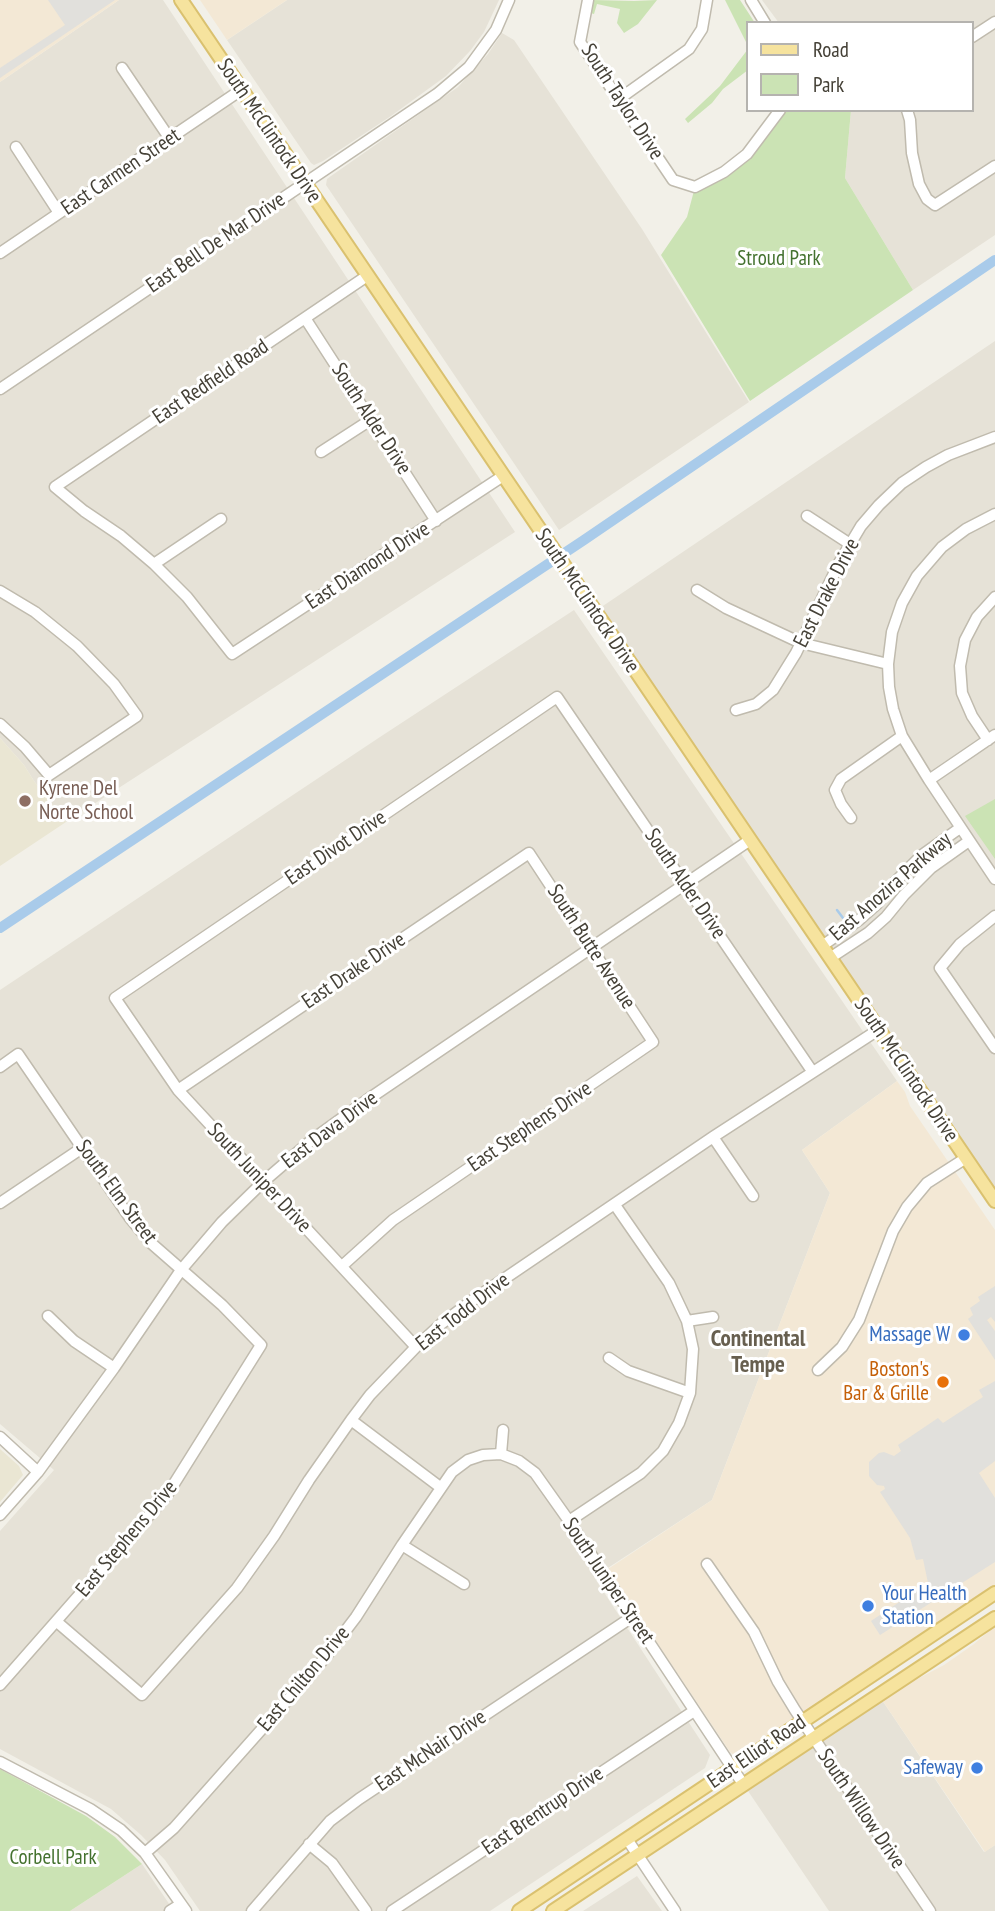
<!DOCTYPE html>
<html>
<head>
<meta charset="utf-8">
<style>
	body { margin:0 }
	#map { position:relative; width:995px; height:1911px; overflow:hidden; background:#f2f0e8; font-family:"PT Sans Narrow",sans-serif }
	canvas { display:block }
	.legend { position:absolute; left:746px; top:21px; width:228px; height:91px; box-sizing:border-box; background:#fff; border:2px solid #b5b3af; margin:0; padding:9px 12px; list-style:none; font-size:21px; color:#454137 }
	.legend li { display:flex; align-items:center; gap:14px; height:35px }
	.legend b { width:35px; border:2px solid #b5b3af }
</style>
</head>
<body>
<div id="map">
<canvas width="995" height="1911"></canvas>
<ul class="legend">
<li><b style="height:9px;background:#f6e39e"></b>Road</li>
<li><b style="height:19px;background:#cbe3b4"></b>Park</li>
</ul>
</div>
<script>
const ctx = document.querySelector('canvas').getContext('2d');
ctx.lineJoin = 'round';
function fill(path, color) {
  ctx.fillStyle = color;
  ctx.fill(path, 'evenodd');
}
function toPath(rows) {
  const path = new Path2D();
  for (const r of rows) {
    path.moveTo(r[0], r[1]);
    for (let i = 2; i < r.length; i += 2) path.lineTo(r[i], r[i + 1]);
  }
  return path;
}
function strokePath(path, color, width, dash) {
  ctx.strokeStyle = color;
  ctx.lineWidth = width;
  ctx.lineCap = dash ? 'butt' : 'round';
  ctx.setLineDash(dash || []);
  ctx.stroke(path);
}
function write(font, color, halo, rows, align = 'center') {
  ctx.font = font + ' "PT Sans Narrow",sans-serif';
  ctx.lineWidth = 6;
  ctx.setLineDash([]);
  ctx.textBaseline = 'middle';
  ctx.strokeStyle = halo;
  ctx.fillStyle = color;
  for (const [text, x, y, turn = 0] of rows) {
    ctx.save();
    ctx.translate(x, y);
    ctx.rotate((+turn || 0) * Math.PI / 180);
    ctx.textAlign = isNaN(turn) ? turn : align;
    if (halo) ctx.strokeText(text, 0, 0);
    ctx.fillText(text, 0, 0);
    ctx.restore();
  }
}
fill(toPath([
	[119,0,163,0,515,532,66,822,34,781,24,765,0,738,0,82],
	[287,0,499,0,484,32,470,51,446,76,391,116,323,161,314,165,311,163,227,40],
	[762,0,995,0,995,235,913,290,845,178,851,110,972,110,972,23,779,23],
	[502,33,514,40,642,229,749,402,559,530,326,185,327,179,331,176,458,87,488,54],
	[995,341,995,1201,594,612],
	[574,610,897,1081,802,1150,830,1193,712,1500,594,1577,710,1755,705,1768,490,1911,200,1911,165,1860,141,1835,111,1809,0,1749,0,1531,54,1470,0,1424,0,990,380,737],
	[882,1700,984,1852,995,1845,995,1911,829,1911,748,1791],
	[142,1864,174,1911,70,1911],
	[637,1876,662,1911,583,1911]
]), '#e6e2d7');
fill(toPath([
	[0,0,119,0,0,82],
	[200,0,287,0,227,40],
	[897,1081,905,1092,910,1106,995,1230,995,1585,736,1757,730,1752,608,1569,712,1500,830,1193,802,1150],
	[995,1626,995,1845,985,1852,882,1700,906,1685,944,1665,974,1644]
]), '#f3e8d5');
fill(toPath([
	[0,738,24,765,34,781,66,822,0,866],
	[0,1449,19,1466,23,1475,0,1502]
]), '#eae6d3');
fill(toPath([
	[593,0,634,1,657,0,638,24,624,33,617,23,620,9,597,4,594,14,590,13],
	[725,0,740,0,755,23,748,23,748,46],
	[748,49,748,70,723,89,712,103,688,123,685,119,720,86],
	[780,110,851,110,845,178,913,290,750,401,661,255,687,217,695,187,724,172],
	[995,799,995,859,965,816],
	[0,1769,86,1816,115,1837,142,1864,70,1911,0,1911]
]), '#cbe3b4');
fill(toPath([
	[48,0,115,0,0,78,0,68,65,25],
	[995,1286,995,1322,991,1317,987,1320,995,1331,995,1360,968,1319,973,1315,970,1308,980,1301,978,1297],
	[995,1381,995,1461,979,1473,995,1498,995,1562,880,1635,871,1621,928,1583,923,1559,916,1560,910,1538,880,1492,885,1489,884,1486,877,1485,869,1476,869,1462,879,1453,884,1452,894,1456,901,1451,898,1445,938,1418,943,1423,983,1397,979,1390]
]), '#e1e0dc');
strokePath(toPath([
	[837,910,843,918]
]), '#a9cbea', 2.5);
strokePath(toPath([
	[0,928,584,540,995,260]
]), '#a9cbea', 10);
const minor = toPath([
	[588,0,580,42,673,180,695,187,724,172,747,154,780,110],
	[751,0,765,23],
	[972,37,995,22],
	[122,68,170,139],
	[619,99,689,49,702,29,707,0],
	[907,110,910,120,912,153,919,184,927,199,935,205,995,166],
	[16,147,59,213],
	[0,253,241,90],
	[367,276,55,487,84,511,121,536,154,564,187,597,232,654,503,476],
	[305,318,436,521],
	[0,389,437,94,469,67,496,30,509,0],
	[321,452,372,419],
	[995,514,966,529,942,547,917,576,902,603,892,632,888,664,889,687,893,709,902,736,929,780,995,879],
	[807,516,850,544],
	[154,564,221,519],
	[697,590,726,608,801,643,888,664],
	[0,591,35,612,77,646,114,684,137,716,49,775,25,747,0,724],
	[736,710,756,704,773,690,796,653,839,563,861,526,879,505,902,483,926,467,948,455,995,437],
	[988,740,972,716,962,693,960,666,965,640,977,617,995,597],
	[929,780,995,735],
	[851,818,841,804,835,790,841,779,902,736],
	[995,916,960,944,940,968,995,1048],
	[822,946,859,920,877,904,895,882,922,855,960,828],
	[830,958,868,933,886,917,904,895,931,868,969,841],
	[0,1067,18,1054,130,1218,151,1243,222,1305,261,1345,167,1495,0,1685],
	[178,1090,529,853,653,1042,393,1220,342,1266],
	[713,1137,753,1196],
	[0,1203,82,1148],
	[48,1316,74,1341,114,1368],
	[687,1321,713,1317],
	[416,1347,178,1090,115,998,557,697,812,1071],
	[609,1358,628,1371,690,1393],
	[818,1370,842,1347,859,1320,893,1231,907,1207,927,1183,966,1158],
	[351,1420,440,1487],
	[0,1437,38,1472],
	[501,1454,503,1430],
	[0,1515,38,1472,114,1368,181,1270,222,1222,263,1182,313,1139,367,1100,750,840],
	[569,1521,641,1473,663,1451,679,1423,690,1393,693,1349,687,1321,669,1283,615,1205],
	[402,1545,464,1584],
	[707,1564,754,1632,778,1682,795,1710,930,1911],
	[57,1622,142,1695,237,1588,274,1536,309,1480,351,1420,370,1395,416,1347,441,1324,473,1300,713,1137,878,1030],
	[0,1762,90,1809,121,1830,145,1853,186,1911],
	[627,1839,675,1911],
	[309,1844,332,1863,366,1911],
	[145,1853,174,1828,324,1659,356,1617,402,1545,452,1472,468,1460,483,1455,501,1454,519,1461,535,1473,569,1521,743,1784],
	[170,1911,181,1904],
	[252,1911,330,1821,359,1799,632,1617],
	[392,1911,694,1711]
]);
const major = toPath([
	[181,0,995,1201],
	[519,1911,995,1593],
	[553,1911,995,1618]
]);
strokePath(minor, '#c0bbae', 13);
strokePath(major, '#dac16f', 16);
strokePath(minor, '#fff', 10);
strokePath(major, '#f6e39e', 12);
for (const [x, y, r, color] of [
	[25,801,7,"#8d6e63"],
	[964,1335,7,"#3f7fe0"],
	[943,1382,7,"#e8710a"],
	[868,1606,7,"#3f7fe0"],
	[977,1768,7,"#3f7fe0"]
]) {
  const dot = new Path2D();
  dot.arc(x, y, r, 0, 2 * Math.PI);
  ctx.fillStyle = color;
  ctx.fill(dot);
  strokePath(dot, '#fff', 2.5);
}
write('21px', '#454137', '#fff', [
	["South Taylor Drive",622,102,57],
	["South McClintock Drive",269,131,56],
	["East Carmen Street",121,172,-34],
	["East Bell De Mar Drive",216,243,-34],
	["East Redfield Road",211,382,-34],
	["South Alder Drive",371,419,57],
	["East Diamond Drive",368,566,-33],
	["East Drake Drive",827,593,-63],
	["South McClintock Drive",587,601,56],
	["East Divot Drive",336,848,-34],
	["South Alder Drive",685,884,56],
	["East Anozira Parkway",891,887,-41],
	["South Butte Avenue",591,947,57],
	["East Drake Drive",354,971,-34],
	["South McClintock Drive",906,1070,56],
	["East Stephens Drive",530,1127,-34],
	["East Dava Drive",330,1130,-37],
	["South Juniper Drive",259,1178,47],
	["South Elm Street",116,1192,54],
	["East Todd Drive",463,1312,-38],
	["East Stephens Drive",127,1539,-50],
	["South Juniper Street",608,1581,56],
	["East Chilton Drive",304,1679,-50],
	["East McNair Drive",431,1751,-34],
	["East Elliot Road",757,1752,-34],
	["South Willow Drive",861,1809,56],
	["East Brentrup Drive",543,1811,-34]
]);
write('21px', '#44722f', '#fff', [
	["Stroud Park",779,259],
	["Corbell Park",53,1858]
]);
write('21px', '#785e54', '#fff', [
	["Kyrene Del",39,789],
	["Norte School",39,813]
], 'left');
write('21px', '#366cbe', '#fff', [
	["Massage W",950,1335],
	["Your Health",882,1594,"left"],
	["Station",882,1618,"left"],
	["Safeway",963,1768]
], 'right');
write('21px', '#c56008', '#fff', [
	["Boston's",929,1370],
	["Bar & Grille",929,1394]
], 'right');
write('bold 23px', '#675f4f', '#fff', [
	["Continental",758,1339],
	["Tempe",758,1365]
]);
</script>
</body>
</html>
